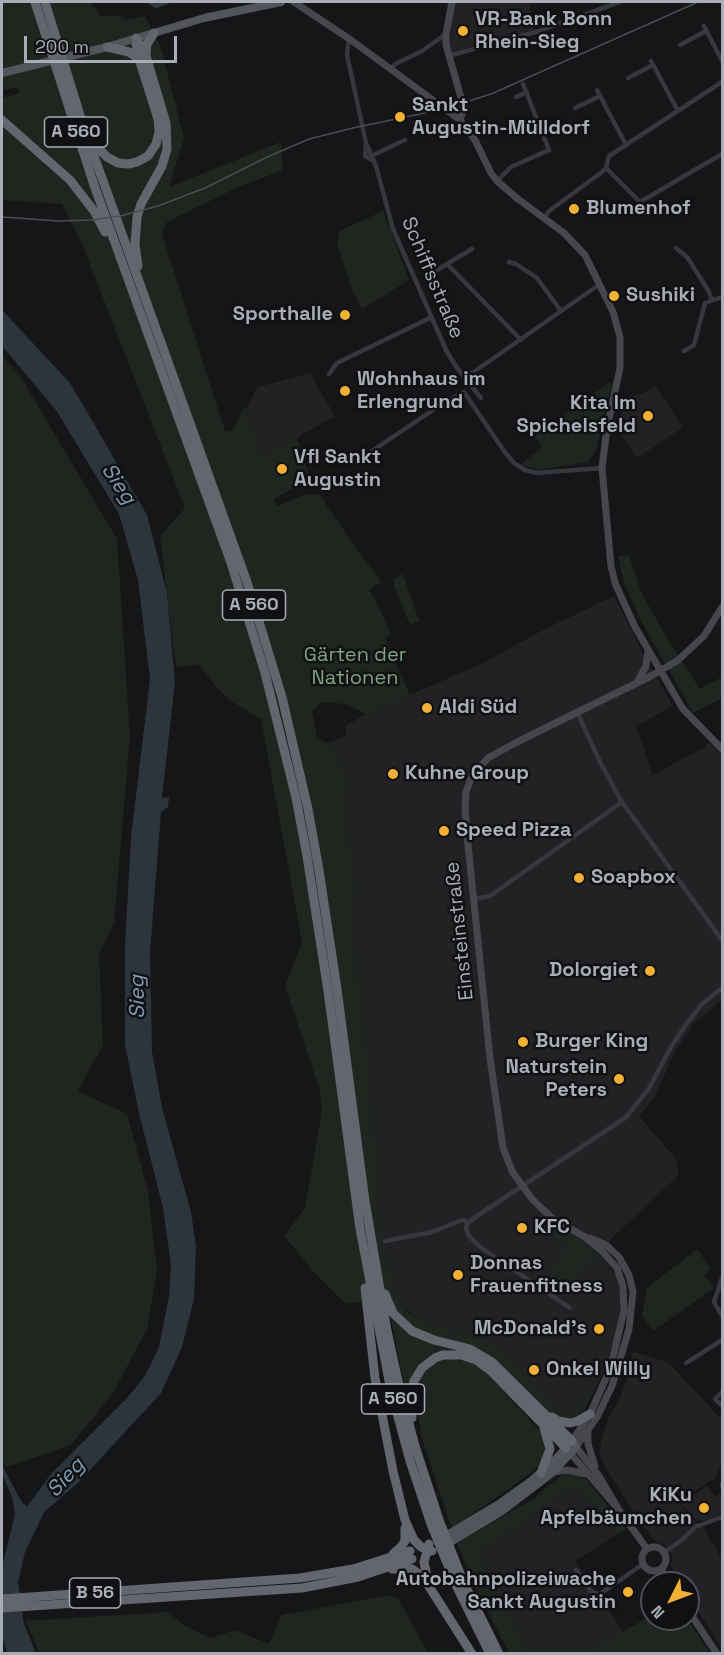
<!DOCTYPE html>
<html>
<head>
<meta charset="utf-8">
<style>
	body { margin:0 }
	#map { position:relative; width:724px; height:1655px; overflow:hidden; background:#161618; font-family:"Space Grotesk",sans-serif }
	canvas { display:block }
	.frame { position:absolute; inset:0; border:3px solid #a8adb8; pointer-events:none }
	.north { position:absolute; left:640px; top:1571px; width:60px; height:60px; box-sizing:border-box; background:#111113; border:2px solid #4d4f55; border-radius:50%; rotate:228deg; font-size:16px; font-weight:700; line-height:24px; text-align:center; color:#a8adb8 }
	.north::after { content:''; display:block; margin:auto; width:21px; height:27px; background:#f2b134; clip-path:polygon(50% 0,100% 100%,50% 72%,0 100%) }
	.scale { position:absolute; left:24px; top:36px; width:153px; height:27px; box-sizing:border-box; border:3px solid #a8adb8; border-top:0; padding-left:8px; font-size:18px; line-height:21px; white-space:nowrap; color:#a8adb8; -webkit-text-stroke:4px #111113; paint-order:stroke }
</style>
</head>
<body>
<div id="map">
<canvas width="724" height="1655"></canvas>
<div class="frame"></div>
<div class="north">N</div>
<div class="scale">200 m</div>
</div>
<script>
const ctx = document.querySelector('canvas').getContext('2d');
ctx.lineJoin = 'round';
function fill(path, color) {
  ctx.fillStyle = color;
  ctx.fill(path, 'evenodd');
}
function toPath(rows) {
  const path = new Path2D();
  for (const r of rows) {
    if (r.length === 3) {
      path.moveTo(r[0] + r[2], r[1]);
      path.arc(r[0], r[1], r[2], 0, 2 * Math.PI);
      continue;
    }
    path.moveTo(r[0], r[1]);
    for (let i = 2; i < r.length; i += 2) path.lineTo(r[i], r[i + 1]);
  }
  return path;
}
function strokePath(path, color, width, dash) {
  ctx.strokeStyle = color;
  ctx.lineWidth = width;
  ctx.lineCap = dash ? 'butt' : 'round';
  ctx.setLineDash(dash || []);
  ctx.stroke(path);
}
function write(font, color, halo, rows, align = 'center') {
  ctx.font = font + ' "Space Grotesk",sans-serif';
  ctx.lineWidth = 5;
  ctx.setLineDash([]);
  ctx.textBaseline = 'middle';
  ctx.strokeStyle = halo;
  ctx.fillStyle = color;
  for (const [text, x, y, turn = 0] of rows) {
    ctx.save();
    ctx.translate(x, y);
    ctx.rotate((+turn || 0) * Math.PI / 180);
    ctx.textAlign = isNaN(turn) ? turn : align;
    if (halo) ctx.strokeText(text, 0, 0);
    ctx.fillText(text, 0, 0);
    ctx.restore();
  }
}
fill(toPath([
	[455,2,529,2,535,31,452,52,449,49,448,38],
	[311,373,314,381,335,416,263,457,246,410,251,399,258,387],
	[656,386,683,427,637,458,618,430,624,398,644,393],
	[614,596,644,655,673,706,636,726,653,775,703,748,709,742,722,756,722,1000,695,1022,673,1055,655,1097,639,1116,676,1159,679,1175,612,1238,602,1256,616,1276,620,1288,621,1305,616,1331,606,1366,584,1411,570,1416,565,1414,563,1417,525,1381,528,1378,489,1340,420,1322,399,1302,382,1239,369,1079,350,900,358,899,344,808,349,781,331,742,346,736,345,726,366,714,483,663,541,631],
	[633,1352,668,1362,722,1420,722,1462,715,1478,678,1502,695,1522,703,1527,722,1559,722,1648,688,1596,688,1583,679,1583,676,1579,671,1565,673,1557,664,1544,658,1543,652,1538,635,1515,601,1460,600,1453,601,1441,609,1416,618,1403,626,1382],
	[577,1485,616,1535,575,1561,624,1633,586,1653,531,1653,525,1646,478,1552],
	[707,1486,715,1497,720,1494,722,1497,722,1513,708,1520,697,1521,680,1503]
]), '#222225');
fill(toPath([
	[2,2,90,2,101,17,122,15,125,20,145,16,161,48,184,138,169,187,281,142,283,170,234,189,167,222,162,234,225,431,232,431,244,407,246,410,263,457,297,437,310,479,274,499,277,506,303,495,319,494,362,557,374,571,381,582,369,590,375,599,391,635,385,638,410,696,366,714,348,705,337,703,322,702,312,711,317,736,326,743,331,742,349,781,344,808,358,899,350,901,369,1079,382,1239,399,1302,408,1312,420,1322,489,1340,528,1378,526,1381,563,1417,565,1414,573,1415,588,1393,592,1395,576,1419,572,1421,553,1415,500,1363,429,1336,403,1321,391,1302,345,1303,313,1271,284,1236,305,1208,322,1111,320,1091,285,986,302,942,261,719,234,703,217,688,199,665,176,667,160,536,185,508,82,244,62,204,2,200,2,98,19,93,17,87,2,91],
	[383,211,409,280,362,309,352,290,337,243,339,231],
	[2,356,19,374,117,539,130,736,114,923,99,954,103,1045,78,1091,127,1114,148,1191,157,1271,147,1329,113,1393,71,1445,7,1467,2,1462],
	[610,382,612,383,596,451,588,462,539,470,521,464,542,447,534,436],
	[629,555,641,592,665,635,700,689,722,677,722,698,693,713,640,619,624,583,618,556],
	[403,574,419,621,410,625,392,580],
	[553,1226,585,1244,601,1257,599,1262,592,1257,566,1286,551,1276,553,1273,551,1272,568,1246,549,1232],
	[697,1249,711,1269,704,1275,713,1286,713,1289,653,1331,642,1316,647,1288],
	[390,1315,396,1321,464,1350,482,1360,435,1355,407,1397],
	[449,1358,470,1362,487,1374,541,1432,546,1447,540,1464,532,1472,452,1529,423,1442,415,1400,419,1381,424,1372,437,1361],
	[568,1473,578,1475,587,1480,626,1529,616,1535,577,1485,478,1552,525,1646,531,1653,509,1653,473,1583,457,1543,533,1499,561,1476],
	[389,1595,399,1600,428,1653,39,1653,26,1621,168,1612,184,1625,210,1638,235,1630,269,1644,281,1615],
	[652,1615,652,1619,687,1619,710,1653,586,1653]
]), '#1e261f');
fill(toPath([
	[2,310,70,383,87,412,147,515,167,593,175,682,162,798,169,797,168,807,161,812,150,952,152,1052,162,1108,191,1212,196,1246,194,1299,182,1347,161,1393,79,1482,44,1512,25,1552,18,1582,24,1624,36,1653,7,1653,2,1636,2,1567,15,1514,12,1497,2,1474,2,1465,21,1501,27,1507,51,1474,127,1398,145,1376,159,1347,169,1296,171,1265,163,1208,139,1113,125,1045,125,945,131,837,150,679,138,580,119,514,56,410,2,346]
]), '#2c353c');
strokePath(toPath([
	[150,2,156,6,167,2],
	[704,26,722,61],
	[351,40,348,44,347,55,366,143,376,166,393,229,446,350,457,368,481,398],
	[680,45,706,31],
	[448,56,536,32,620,2],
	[651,61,678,111],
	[391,69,395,64,422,51,446,34],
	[628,78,653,65],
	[597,90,626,145],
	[516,97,527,92],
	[575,108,600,96],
	[366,143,365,156,374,161],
	[371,156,405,140],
	[606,168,640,202,722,154],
	[497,181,511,167,549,150,523,84],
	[544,218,549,211,602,172,606,168,609,156,722,82],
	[676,248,687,257,708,290,712,300],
	[509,262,516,264,537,278,561,311],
	[448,265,521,340],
	[432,273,472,249],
	[684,351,694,345,705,303,722,297],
	[329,374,337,363,432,317],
	[465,378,600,284],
	[366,455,445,402,464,392,504,451,514,463,525,470,536,473,602,468],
	[577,712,601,764,622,802,722,940],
	[474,899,490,896,622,802],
	[385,1241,432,1232,462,1220,468,1222],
	[722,1278,714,1302,722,1316],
	[570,1308,480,1247,469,1236,466,1229,467,1224,474,1218,625,1118,648,1090,671,1047,687,1023,702,1004,722,988],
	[686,1363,722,1340],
	[722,1392,715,1399,722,1406],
	[722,1484,722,1486],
	[664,1553,683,1539,695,1527,722,1517],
	[576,1570,590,1590,594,1593,600,1594,643,1564]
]), '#37383d', 4.5);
strokePath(toPath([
	[294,2,351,40,460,120,475,140,491,173,497,181,518,199,564,233,585,255,613,312,620,337,620,368,607,428,602,468,611,566,615,583,635,627,683,709,722,749],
	[452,2,446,34,446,45,464,108,460,120],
	[638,681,646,666,648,651],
	[590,1238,606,1245,619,1257,629,1275,633,1292,629,1329,612,1386,597,1417,576,1447,599,1476,619,1510],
	[588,1433,588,1444,595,1466],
	[572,1441,590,1414,610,1369,624,1311,623,1286,617,1268,602,1251,585,1237,552,1218,533,1200,513,1173,503,1148,490,1058,467,835,465,807,466,792,472,776,488,758,517,742,649,677,677,661,704,636,722,607],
	[571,1454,619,1510,647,1549],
	[553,1472,568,1470,586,1474],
	[654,1559,12],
	[661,1569,670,1583],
	[688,1610,717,1654]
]), '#45474d', 7);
strokePath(toPath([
	[2,73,107,47,204,18,281,2],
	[442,1538,499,1504,531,1481,554,1461,572,1441,576,1447,553,1472,502,1511,444,1546]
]), '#53555c', 8);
strokePath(toPath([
	[35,2,94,185,231,563,265,673,296,798,307,856,328,991,360,1229,391,1391,410,1461,431,1524,456,1585,490,1654],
	[45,2,84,128,247,582,282,697,308,809,319,870,337,989,365,1201,387,1331,400,1390,415,1446,439,1520,463,1581,499,1654],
	[136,38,146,56,166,123,167,149,162,166,141,204,137,217,135,244,138,266],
	[107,47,129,52,139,59],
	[146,54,147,44,154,33],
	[2,120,70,180,94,211,105,232],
	[91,135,99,149,107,157,118,163,128,164,137,162,148,156,156,144,159,132,158,119,139,59,136,44],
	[365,1288,375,1378,393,1471,405,1520,414,1540,421,1547,432,1551],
	[385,1294,393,1313,412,1331,434,1340,470,1349,492,1362,572,1441],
	[552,1417,558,1421,570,1423,578,1421,590,1414],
	[412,1418,411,1393,414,1381,422,1368,435,1358,443,1355,461,1355,476,1360,492,1372,566,1448],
	[541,1473,550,1449,544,1428],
	[393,1554,401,1547,405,1541,405,1528],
	[392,1569,412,1569,423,1577,472,1654],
	[428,1581,424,1562,429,1544],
	[2,1599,300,1578,353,1569,410,1551],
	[2,1608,302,1588,358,1577,412,1559]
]), '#63666e', 9);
strokePath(toPath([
	[2,217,59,221,91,220,120,216,158,206,205,188,265,158,309,139,353,128,444,109,491,94,698,2]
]), '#4a4c52', 1.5);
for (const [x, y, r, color] of [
	[463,31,6,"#f2b134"],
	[400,117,6,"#f2b134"],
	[574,209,6,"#f2b134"],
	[614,296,6,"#f2b134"],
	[345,315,6,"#f2b134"],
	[345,391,6,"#f2b134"],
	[648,416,6,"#f2b134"],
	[282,469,6,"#f2b134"],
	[427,708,6,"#f2b134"],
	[393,774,6,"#f2b134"],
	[444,831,6,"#f2b134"],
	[579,878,6,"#f2b134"],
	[650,971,6,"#f2b134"],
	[523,1042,6,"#f2b134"],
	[619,1079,6,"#f2b134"],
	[522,1228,6,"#f2b134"],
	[458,1275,6,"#f2b134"],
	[599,1329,6,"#f2b134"],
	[534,1370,6,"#f2b134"],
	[704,1508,6,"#f2b134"],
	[628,1592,6,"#f2b134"]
]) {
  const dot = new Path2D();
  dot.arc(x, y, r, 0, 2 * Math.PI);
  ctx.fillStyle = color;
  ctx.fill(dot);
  strokePath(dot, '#111113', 2);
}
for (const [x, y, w] of [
	[76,132,63],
	[254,605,63],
	[393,1399,63],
	[95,1593,51]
]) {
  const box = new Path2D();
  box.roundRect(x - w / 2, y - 15, w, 30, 4.5);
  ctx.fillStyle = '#111113';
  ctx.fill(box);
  strokePath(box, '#a8adb8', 1.5);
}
write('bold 18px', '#a8adb8', null, [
	["A 560",76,132],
	["A 560",254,605],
	["A 560",393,1399],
	["B 56",95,1593]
]);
write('bold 20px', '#a8adb8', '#111113', [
	["VR-Bank Bonn",475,20],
	["Rhein-Sieg",475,43],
	["Sankt",412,106],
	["Augustin-Mülldorf",412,129],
	["Blumenhof",586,209],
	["Sushiki",626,296],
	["Sporthalle",333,315,"right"],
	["Wohnhaus im",357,380],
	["Erlengrund",357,403],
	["Kita Im",636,404,"right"],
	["Spichelsfeld",636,427,"right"],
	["Vfl Sankt",294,458],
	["Augustin",294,481],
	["Aldi Süd",439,708],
	["Kuhne Group",405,774],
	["Speed Pizza",456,831],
	["Soapbox",591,878],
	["Dolorgiet",638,971,"right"],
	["Burger King",535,1042],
	["Naturstein",607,1068,"right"],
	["Peters",607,1091,"right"],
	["KFC",534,1228],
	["Donnas",470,1264],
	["Frauenfitness",470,1287],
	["McDonald's",587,1329,"right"],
	["Onkel Willy",546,1370],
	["KiKu",692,1496,"right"],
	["Apfelbäumchen",692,1519,"right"],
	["Autobahnpolizeiwache",616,1580,"right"],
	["Sankt Augustin",616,1603,"right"]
], 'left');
write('20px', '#a8adb8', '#111113', [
	["Schiffsstraße",432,278,67],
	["Einsteinstraße",460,931,-96]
]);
write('20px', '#7fa381', '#111113', [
	["Gärten der",355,656],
	["Nationen",355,679]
]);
write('italic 21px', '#7f9bb3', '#111113', [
	["Sieg",118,484,56],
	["Sieg",138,997,-91],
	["Sieg",66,1478,-48]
]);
</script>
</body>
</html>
